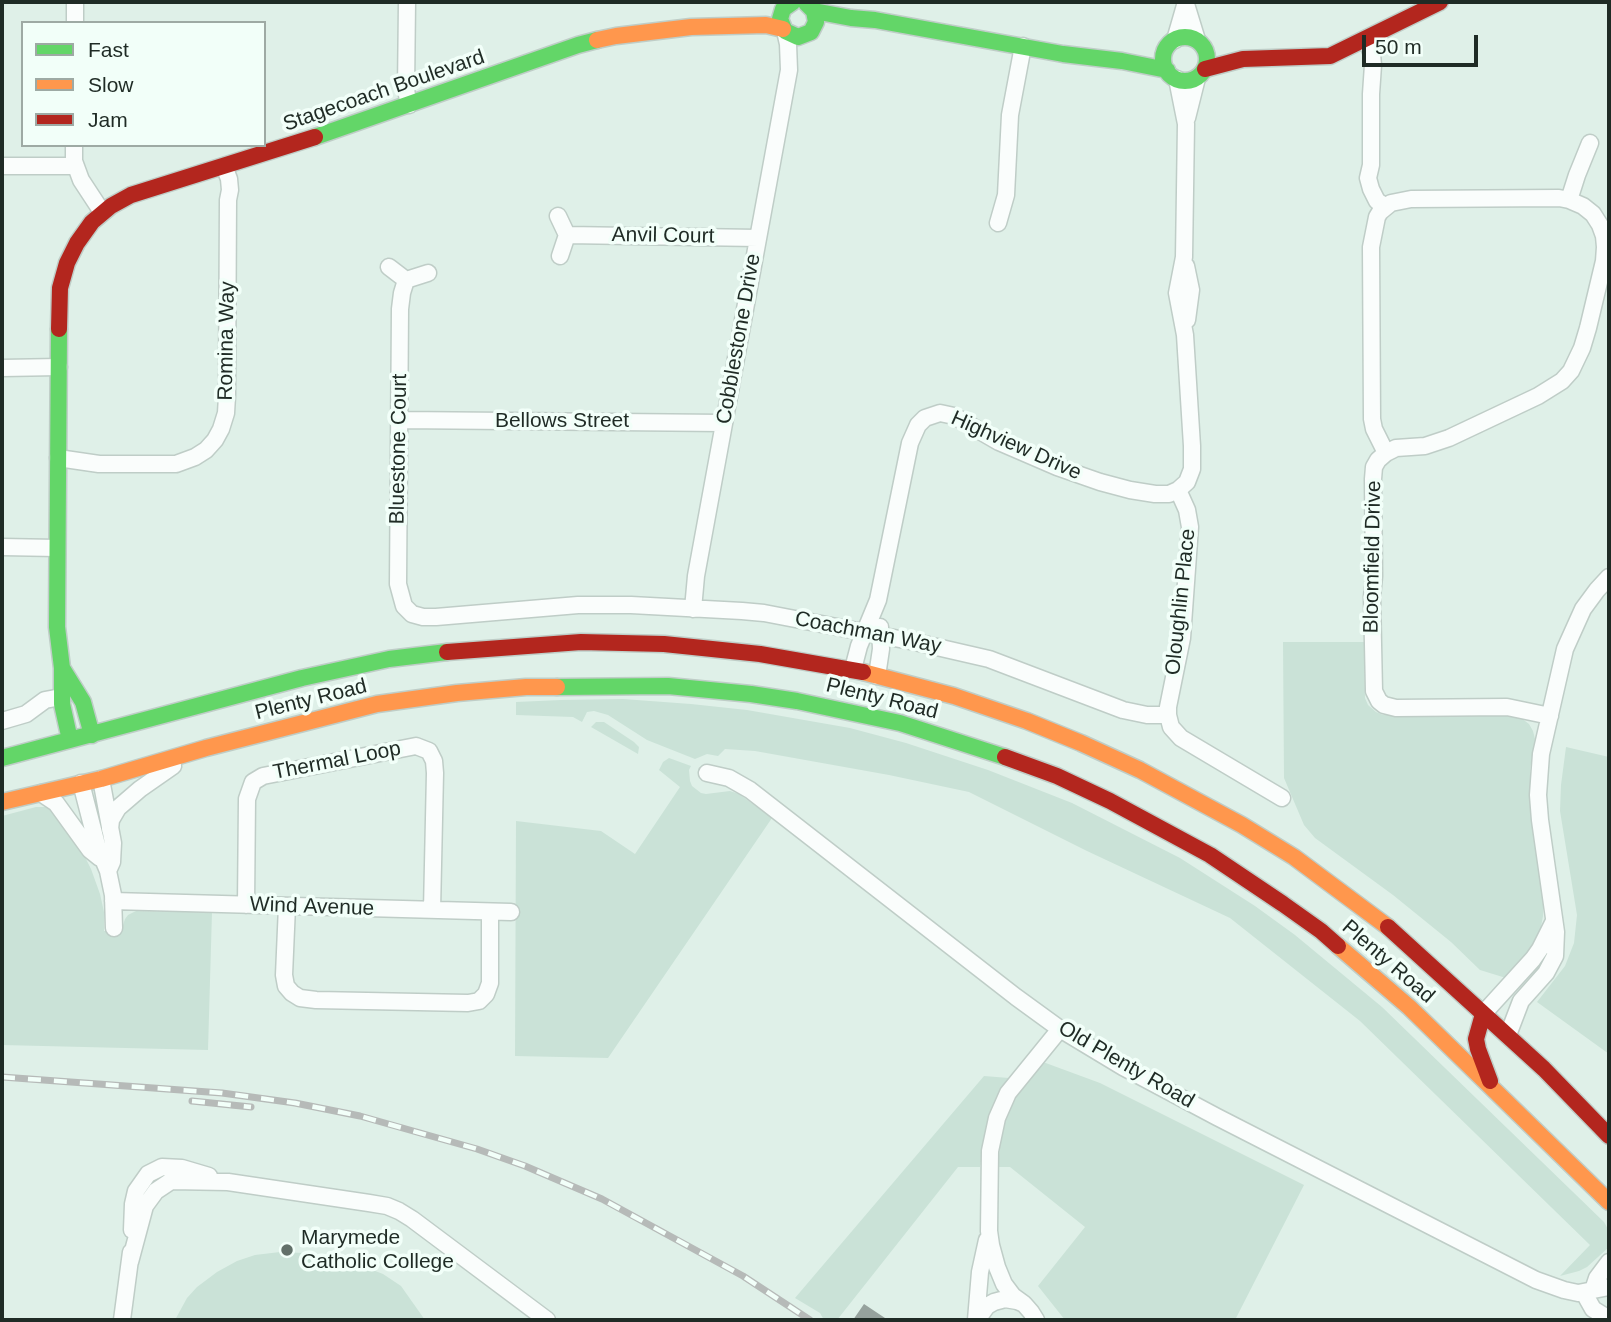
<!DOCTYPE html>
<html>
<head>
<meta charset="utf-8">
<style>
	body { margin:0 }
	#map { position:relative; width:1611px; height:1322px; overflow:hidden; background:#dff0e8; font-family:Arial,sans-serif }
	canvas { display:block }
	.frame { position:absolute; inset:0; border:4px solid #1f2b25; pointer-events:none }
	.legend { position:absolute; left:21px; top:21px; width:245px; height:126px; box-sizing:border-box; background:#f2fff9; border:2px solid #9eaaa4; margin:0; padding:9px 12px; list-style:none; font-size:21px; color:#1f2b25 }
	.legend li { display:flex; align-items:center; gap:14px; height:35px }
	.legend b { width:35px; border:2px solid #9eaaa4 }
	.scale { position:absolute; left:1362px; top:35px; width:116px; height:32px; box-sizing:border-box; border:4px solid #1f2b25; border-top:0; padding-left:9px; font-size:21px; line-height:24px; white-space:nowrap; color:#1f2b25; -webkit-text-stroke:5px #f2fff9; paint-order:stroke }
</style>
</head>
<body>
<div id="map">
<canvas width="1611" height="1322"></canvas>
<div class="frame"></div>
<ul class="legend">
<li><b style="height:9px;background:#63d668"></b>Fast</li>
<li><b style="height:9px;background:#ff974d"></b>Slow</li>
<li><b style="height:9px;background:#b3261e"></b>Jam</li>
</ul>
<div class="scale">50 m</div>
</div>
<script>
const ctx = document.querySelector('canvas').getContext('2d');
ctx.lineJoin = 'round';
function fill(path, color) {
  ctx.fillStyle = color;
  ctx.fill(path, 'evenodd');
}
function toPath(rows) {
  const path = new Path2D();
  for (const r of rows) {
    if (r.length === 3) {
      path.moveTo(r[0] + r[2], r[1]);
      path.arc(r[0], r[1], r[2], 0, 2 * Math.PI);
      continue;
    }
    path.moveTo(r[0], r[1]);
    for (let i = 2; i < r.length; i += 2) path.lineTo(r[i], r[i + 1]);
  }
  return path;
}
function strokePath(path, color, width, dash) {
  ctx.strokeStyle = color;
  ctx.lineWidth = width;
  ctx.lineCap = dash ? 'butt' : 'round';
  ctx.setLineDash(dash || []);
  ctx.stroke(path);
}
function write(font, color, halo, rows, align = 'center') {
  ctx.font = font + ' Arial,sans-serif';
  ctx.lineWidth = 7;
  ctx.setLineDash([]);
  ctx.textBaseline = 'middle';
  ctx.strokeStyle = halo;
  ctx.fillStyle = color;
  for (const [text, x, y, turn = 0] of rows) {
    ctx.save();
    ctx.translate(x, y);
    ctx.rotate((+turn || 0) * Math.PI / 180);
    ctx.textAlign = isNaN(turn) ? turn : align;
    if (halo) ctx.strokeText(text, 0, 0);
    ctx.fillText(text, 0, 0);
    ctx.restore();
  }
}
fill(toPath([
	[1283,642,1364,642,1365,698,1368,705,1376,712,1383,715,1506,714,1521,718,1529,724,1533,731,1535,739,1530,769,1531,814,1543,901,1543,916,1540,932,1533,948,1506,978,1480,970,1451,942,1393,895,1315,838,1304,825,1284,778],
	[623,699,691,704,747,710,850,728,906,743,988,770,1072,803,1180,858,1255,906,1295,935,1382,1007,1604,1222,1609,1231,1609,1247,1587,1267,1579,1271,1560,1276,1590,1245,1360,1021,1230,918,1087,851,969,792,889,775,755,751,725,749,718,756,707,754,695,759,647,740,608,715,594,711,587,712,582,722,573,717,516,715,516,702,561,700],
	[596,722,604,722,634,742,639,747,638,754,591,727],
	[1566,747,1609,757,1609,1054,1537,1002,1565,966,1574,943,1577,915,1560,811,1561,785],
	[669,758,691,766,689,770,690,781,692,786,701,793,706,794,730,791,739,794,772,818,608,1058,515,1056,516,821,601,831,635,854,680,787,659,770,663,762],
	[36,807,48,807,53,809,84,855,91,869,100,894,104,912,104,931,121,931,125,919,128,915,136,911,212,912,208,1050,2,1045,2,816],
	[1043,1062,1100,1083,1304,1185,1235,1320,1065,1320,1038,1286,1085,1227,1010,1167,998,1167,1001,1133,1005,1118,1019,1091],
	[984,1076,1009,1078,995,1100,989,1116,980,1167,958,1167,837,1320,824,1320,820,1313,795,1298],
	[280,1252,304,1253,347,1260,383,1274,401,1286,425,1320,175,1320,187,1298,197,1287,217,1272,237,1261,255,1255]
]), '#cae2d7');
fill(toPath([
	[864,1304,888,1320,853,1320]
]), '#96a29d');
const street = toPath([
	[407,2,406,90,409,105],
	[1186,4,1197,40],
	[75,23,75,2],
	[1175,40,1186,2],
	[1366,40,1372,54,1373,65,1371,94,1371,165,1368,178,1371,189,1377,201,1385,206],
	[1187,118,1197,78],
	[74,145,74,161,81,180,102,212],
	[2,166,75,166],
	[1569,200,1577,175,1590,143],
	[558,216,567,235,560,256],
	[998,223,1006,195,1010,115,1023,46],
	[567,235,758,238],
	[1186,266,1191,290,1187,320],
	[389,267,406,280,428,273],
	[406,280,402,293,400,309,398,584,404,606,412,614,423,617,436,617,578,605,631,605,742,611,764,613,915,642,989,659,1123,710,1147,715,1168,715,1171,727,1181,738,1282,798],
	[2,368,59,367],
	[400,420,724,423],
	[1386,453,1396,448,1425,446,1449,438,1538,396,1562,381,1571,371,1582,348,1588,328,1604,261,1605,247,1604,236,1600,225,1593,214,1583,206,1569,200,1559,198,1411,199,1391,203,1380,212,1377,217,1371,247,1372,419,1374,429,1386,453,1378,460,1374,467,1373,479,1374,576,1372,597,1374,691,1379,701,1384,705,1396,708,1507,707,1550,716],
	[58,458,99,464,176,464,195,457,206,450,215,440,221,429,226,413,227,396,228,200,230,190,229,179,224,166],
	[2,547,57,548],
	[693,609,696,576,789,70,788,44,785,31],
	[853,669,859,646,878,600,910,443,918,425,925,418,940,413,954,416,999,442,1057,467,1100,482,1130,490,1155,494,1169,494,1178,490,1187,482,1192,469,1192,446,1185,335,1177,293,1184,257,1186,124,1177,79],
	[877,676,881,649,880,627],
	[1168,715,1168,707,1182,638,1190,527,1187,510,1178,490],
	[2,721,26,714,45,700,61,697],
	[707,773,729,778,750,790,1016,997,1060,1029,1123,1067,1217,1117,1536,1280,1564,1290,1578,1293,1609,1287],
	[101,779,113,843,112,862,108,871],
	[81,783,97,845,108,871,113,895,114,928],
	[41,793,56,803,90,850,100,858],
	[110,829,111,820,118,808,140,789,173,766],
	[113,901,511,912],
	[246,905,247,799,253,782,263,776,416,746,429,751,434,761,435,773,432,910],
	[287,906,284,975,286,986,292,993,300,998,316,1000,468,1003,479,1001,486,994,490,983,490,912],
	[1483,1014,1533,959,1540,949,1554,921],
	[1508,1035,1521,1001,1546,973,1555,956,1556,932,1540,820,1538,795,1541,754,1565,649,1583,609,1597,590,1609,577],
	[132,1230,133,1204,136,1191,148,1174,162,1167,182,1168,209,1176],
	[130,1262,145,1206,156,1191,171,1181,228,1182,369,1203,387,1206,399,1211,412,1219,547,1320],
	[1593,1290,1597,1278,1609,1262],
	[1584,1293,1593,1309,1609,1319],
	[1024,1304,1013,1296,1004,1284,997,1267,991,1245,989,1231,990,1151,997,1118,1008,1093,1060,1029],
	[122,1320,131,1252],
	[976,1320,980,1272,987,1240],
	[977,1320,987,1306,994,1302,1005,1299,1017,1301,1024,1304,1031,1312,1036,1320]
]);
const fast = toPath([
	[793,2,783,9,780,19,785,31,798,37,811,32,816,22,814,11,806,3],
	[814,11,851,18,875,20,1063,54,1122,61,1167,70],
	[1185,59,22],
	[315,137,578,45,597,40],
	[59,329,57,627,62,668,62,704,70,740],
	[62,668,83,702,92,735],
	[557,687,668,686,751,694,797,701,900,723,1005,757],
	[2,758,302,678,389,659,447,652]
]);
const slow = toPath([
	[597,40,616,36,691,27,766,25,783,29],
	[863,672,954,696,1027,721,1081,743,1140,770,1242,825,1294,857,1388,927],
	[2,802,101,779,206,748,377,704,457,693,526,687,557,687],
	[1338,946,1409,1007,1609,1202]
]);
const jam = toPath([
	[1205,69,1243,59,1330,56,1440,2],
	[59,329,60,288,67,263,77,243,92,222,111,206,131,195,315,137],
	[447,652,581,642,664,644,760,654,863,672],
	[1005,757,1057,776,1110,801,1210,855,1283,904,1321,931,1338,946],
	[1388,927,1544,1069,1609,1136],
	[1483,1014,1476,1039,1478,1049,1490,1081]
]);
strokePath(street, '#bfcdc7', 19);
strokePath(fast, '#bfcdc7', 19);
strokePath(slow, '#bfcdc7', 19);
strokePath(jam, '#bfcdc7', 19);
strokePath(street, '#fafdfc', 16);
strokePath(fast, '#63d668', 16);
strokePath(slow, '#ff974d', 16);
strokePath(jam, '#b3261e', 16);
const rail = toPath([
	[2,1077,222,1093,295,1103,360,1116,477,1149,525,1166,602,1199,743,1276,810,1320],
	[192,1101,251,1107]
]);
strokePath(rail, '#b6bab8', 7);
strokePath(rail, '#f2fff9', 4.5, [13]);
for (const [x, y, r, color] of [
	[287,1250,7,"#627069"]
]) {
  const dot = new Path2D();
  dot.arc(x, y, r, 0, 2 * Math.PI);
  ctx.fillStyle = color;
  ctx.fill(dot);
  strokePath(dot, '#f2fff9', 2.5);
}
write('21px', '#1f2b25', '#f2fff9', [
	["Stagecoach Boulevard",384,91,-19],
	["Anvil Court",663,236,1],
	["Cobblestone Drive",739,339,-80],
	["Romina Way",227,341,-89],
	["Bellows Street",562,421],
	["Highview Drive",1016,446,24],
	["Bluestone Court",399,449,-89],
	["Bloomfield Drive",1373,557,-89],
	["Oloughlin Place",1181,602,-84],
	["Coachman Way",868,633,11],
	["Plenty Road",882,699,14],
	["Plenty Road",311,700,-14],
	["Thermal Loop",337,761,-11],
	["Wind Avenue",312,907,2],
	["Plenty Road",1388,962,41],
	["Old Plenty Road",1126,1065,30]
]);
write('21px', '#1f2b25', '#f2fff9', [
	["Marymede",301,1238],
	["Catholic College",301,1262]
], 'left');
</script>
</body>
</html>
